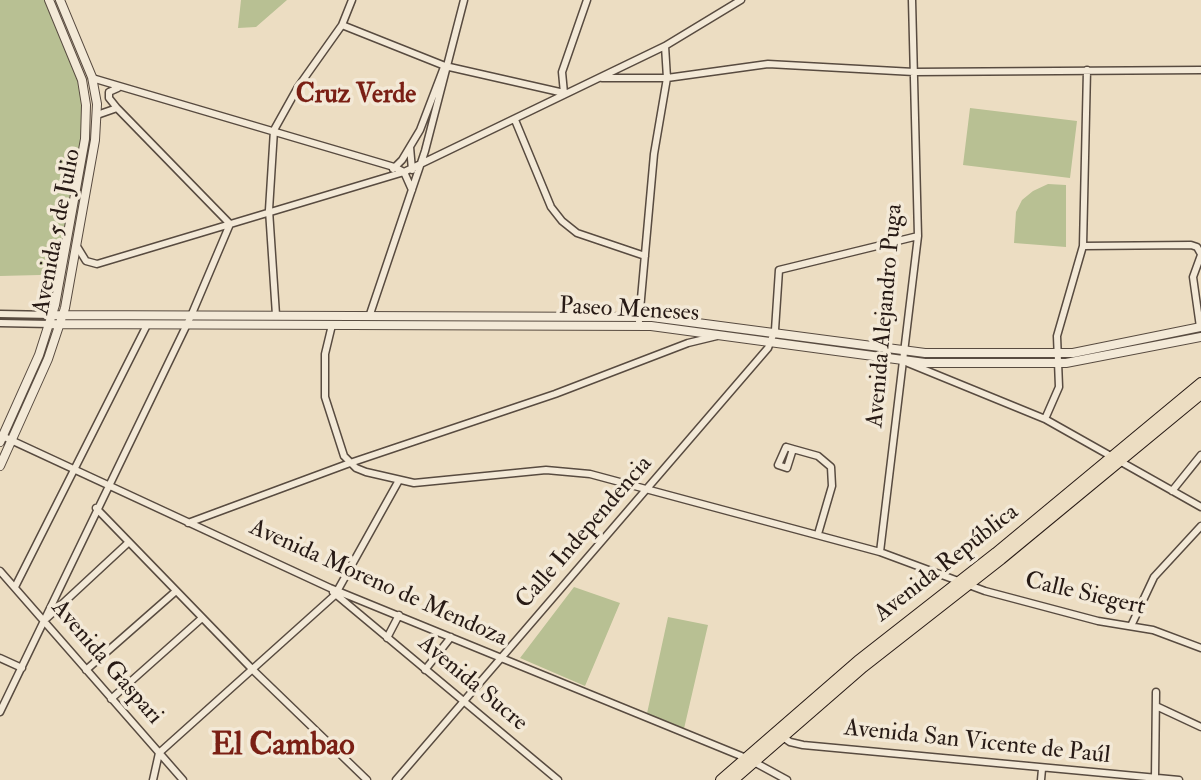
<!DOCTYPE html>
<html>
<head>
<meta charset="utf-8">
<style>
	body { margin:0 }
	canvas { display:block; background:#ecddc2 }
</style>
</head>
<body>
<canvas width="1201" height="780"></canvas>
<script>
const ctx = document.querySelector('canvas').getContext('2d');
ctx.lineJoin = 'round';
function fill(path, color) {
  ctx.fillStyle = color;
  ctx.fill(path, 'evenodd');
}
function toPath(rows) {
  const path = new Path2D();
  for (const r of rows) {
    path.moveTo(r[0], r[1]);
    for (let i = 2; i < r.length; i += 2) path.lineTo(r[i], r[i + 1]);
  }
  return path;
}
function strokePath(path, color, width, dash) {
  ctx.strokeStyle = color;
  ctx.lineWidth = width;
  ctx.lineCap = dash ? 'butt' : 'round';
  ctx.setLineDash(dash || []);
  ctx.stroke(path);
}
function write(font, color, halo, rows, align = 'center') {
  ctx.font = font + ' "IM FELL Double Pica",serif';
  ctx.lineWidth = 7;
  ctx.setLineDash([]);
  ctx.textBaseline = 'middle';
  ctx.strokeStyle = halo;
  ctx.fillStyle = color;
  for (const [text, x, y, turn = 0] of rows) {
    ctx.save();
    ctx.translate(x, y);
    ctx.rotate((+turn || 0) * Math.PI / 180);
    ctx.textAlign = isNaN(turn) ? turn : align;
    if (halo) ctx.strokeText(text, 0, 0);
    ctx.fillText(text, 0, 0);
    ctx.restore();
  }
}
fill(toPath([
	[0,0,47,0,81,82,84,134,67,241,56,270,40,275,0,276],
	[241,0,287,0,256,27,238,28],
	[970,108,1077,121,1070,178,963,165],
	[1048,184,1066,185,1066,247,1014,243,1016,212,1022,200,1033,191],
	[574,587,620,603,585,686,520,658],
	[668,617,708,625,683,733,646,718]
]), '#b8c093');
const minor = toPath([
	[342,25,445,66,564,93,562,72,587,0],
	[92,78,394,167,404,172,412,190],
	[602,78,667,78,768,64,914,72,1201,70],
	[117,108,109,98,109,92,118,88],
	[515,120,551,207,562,221,577,233,645,256],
	[410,147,412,170],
	[393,169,402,160,420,130,444,67],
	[1083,246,1191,245,1197,247,1201,254],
	[78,248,86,261,97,264,404,172,665,46,741,0],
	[0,314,53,315],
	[276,315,269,210,274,130,298,87,342,25,352,0],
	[369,317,425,151,464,0],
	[639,321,654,154,667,78,665,46],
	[0,323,50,324],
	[332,325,325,354,325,397,344,456,356,468,366,472,414,483,546,470,590,474,880,552,985,591,1098,621,1153,630,1201,648],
	[1200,327,1193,277,1201,255],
	[908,363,1045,419,1201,507],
	[1045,419,1059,387,1057,336,1083,246,1087,70],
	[0,435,330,588,746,758],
	[786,447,793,449,787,468,778,465,786,447],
	[793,449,818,456,831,467,832,486,818,534],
	[1172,491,1201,455],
	[96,508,254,671,367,780],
	[188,523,350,463,555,394,688,343,717,336],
	[880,552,918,236,912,0],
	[0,571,183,780],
	[15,587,147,325],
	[333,592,558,780],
	[47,618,129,542],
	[1131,626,1154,577,1201,526],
	[387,638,399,615],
	[0,658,22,668],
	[86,670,176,591],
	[425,670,451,637],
	[111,699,202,618],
	[1156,706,1201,727],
	[0,712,191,316,230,224,117,108,97,115],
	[780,735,790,742,803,745,1179,780],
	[754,762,787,780],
	[1155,778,1156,692],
	[153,780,159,753,335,595,398,482],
	[396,780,768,348,775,330,779,270,918,236],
	[1041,780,1042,769]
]);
const tertiary = toPath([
	[53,315,652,317,925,353,1073,353,1201,327],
	[50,324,651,326,925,363,1066,363,1201,337],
	[0,442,39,355,55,305,85,139,86,105,82,80,49,0],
	[0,466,48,359,65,308,95,140,97,104,92,77,60,0]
]);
const primary = toPath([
	[721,780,858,661,996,553,1201,383],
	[733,780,863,667,1001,559,1201,394]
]);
strokePath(minor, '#584b40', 9);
strokePath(tertiary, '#584b40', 10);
strokePath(primary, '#271a15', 12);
strokePath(minor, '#f3e9d7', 6);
strokePath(tertiary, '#f3e9d7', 8);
strokePath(primary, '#ecddc2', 10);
write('24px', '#271a15', '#f3e9d7', [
	["Avenida 5 de Julio",58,232,-79],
	["Paseo Meneses",629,311,3],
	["Avenida Alejandro Puga",886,316,-85],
	["Calle Independencia",585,533,-49],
	["Avenida República",947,564,-38],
	["Avenida Moreno de Mendoza",378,584,24],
	["Calle Siegert",1085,595,13],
	["Avenida Gaspari",106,663,49],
	["Avenida Sucre",472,684,40],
	["Avenida San Vicente de Paúl",977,743,6]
]);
write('bold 26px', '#7a1f14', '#f3e9d7', [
	["Cruz Verde",356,96]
]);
write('bold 32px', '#7a1f14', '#f3e9d7', [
	["El Cambao",283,747]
]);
</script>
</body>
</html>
